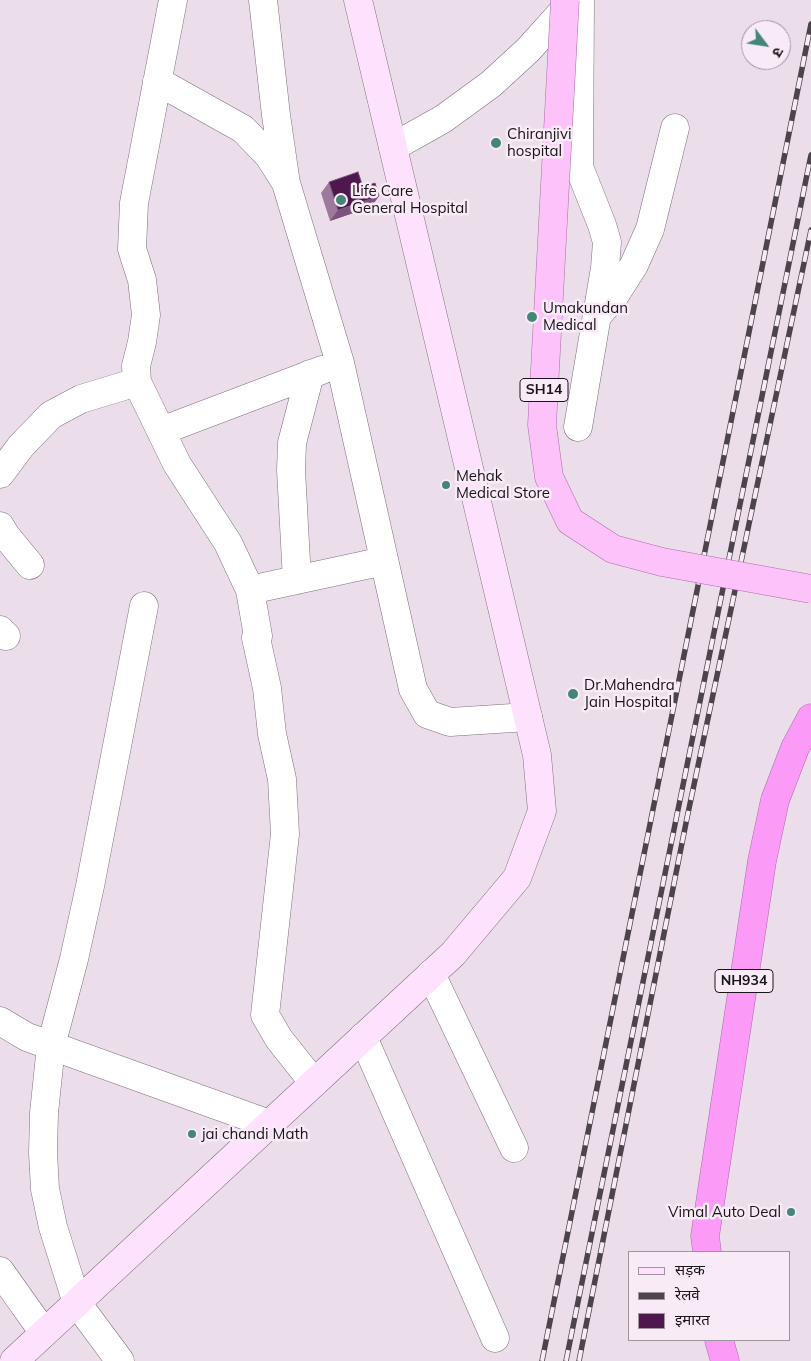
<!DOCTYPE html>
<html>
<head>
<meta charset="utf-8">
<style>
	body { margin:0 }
	#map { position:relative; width:811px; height:1361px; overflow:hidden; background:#ecddeb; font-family:Mulish,"Noto Sans Devanagari",sans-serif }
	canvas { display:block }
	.legend { position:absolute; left:628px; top:1251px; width:162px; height:90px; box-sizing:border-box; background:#f9eaf8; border:1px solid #9f949e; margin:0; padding:6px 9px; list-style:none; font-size:15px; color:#191418 }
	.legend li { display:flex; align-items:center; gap:10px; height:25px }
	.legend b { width:25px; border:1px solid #9f949e }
	.north { position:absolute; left:741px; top:20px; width:50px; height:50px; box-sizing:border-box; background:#f9eaf8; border:1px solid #9f949e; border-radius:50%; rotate:121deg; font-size:14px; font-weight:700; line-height:20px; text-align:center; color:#191418 }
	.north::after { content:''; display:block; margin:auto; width:18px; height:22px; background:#438678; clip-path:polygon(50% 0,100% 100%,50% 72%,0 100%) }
</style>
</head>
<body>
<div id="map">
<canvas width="811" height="1361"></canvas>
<ul class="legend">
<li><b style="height:6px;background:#fee1fd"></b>सड़क</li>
<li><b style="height:6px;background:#4b444a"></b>रेलवे</li>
<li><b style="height:14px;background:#4e174e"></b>इमारत</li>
</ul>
<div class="north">उ</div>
</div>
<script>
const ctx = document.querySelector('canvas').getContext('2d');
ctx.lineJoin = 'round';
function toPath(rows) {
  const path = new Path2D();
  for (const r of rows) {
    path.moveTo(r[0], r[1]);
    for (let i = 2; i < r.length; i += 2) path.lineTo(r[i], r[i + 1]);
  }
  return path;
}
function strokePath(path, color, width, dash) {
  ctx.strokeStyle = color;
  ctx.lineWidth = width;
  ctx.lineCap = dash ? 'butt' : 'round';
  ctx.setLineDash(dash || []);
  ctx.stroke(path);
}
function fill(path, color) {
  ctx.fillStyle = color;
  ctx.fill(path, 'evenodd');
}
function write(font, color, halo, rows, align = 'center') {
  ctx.font = font + ' Mulish,sans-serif';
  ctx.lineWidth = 5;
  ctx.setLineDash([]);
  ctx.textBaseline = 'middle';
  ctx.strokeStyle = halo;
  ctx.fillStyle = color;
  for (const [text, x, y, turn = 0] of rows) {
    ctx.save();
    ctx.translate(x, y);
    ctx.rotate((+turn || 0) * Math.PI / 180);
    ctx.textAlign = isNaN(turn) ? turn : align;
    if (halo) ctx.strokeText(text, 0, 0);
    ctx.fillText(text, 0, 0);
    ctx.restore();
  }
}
const street = toPath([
	[173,0,134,203,132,249,142,280,146,315,142,342,136,366,137,382,177,464,228,543,250,590,258,636,256,638,267,688,272,734,282,779,285,834,265,1015,279,1039,314,1083],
	[263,0,276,115,285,177],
	[157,81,243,129,269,156,286,183,340,363,413,689,427,714,450,722,528,717],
	[393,147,443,119,491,84,528,50,573,0],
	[599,314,615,295,634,265,650,229,675,128],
	[578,427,605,268,607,242,602,225,579,167,580,0],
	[161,431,322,370],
	[0,474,21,446,51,415,81,399,137,382],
	[0,526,6,536,30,565],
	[297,580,291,470,292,443,310,374],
	[250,590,384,561],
	[0,630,6,636],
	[431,974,514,1148],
	[0,1021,27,1037,269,1124],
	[363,1037,495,1338],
	[0,1271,44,1333],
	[120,1361,77,1303,53,1227,45,1189,43,1153,44,1113,51,1046,74,959,90,886,144,606]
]);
const secondary = toPath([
	[14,1361,453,954,517,878,542,811,537,755,358,0]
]);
const highway = toPath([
	[707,1252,705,1236,762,861,775,800,795,748,811,718],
	[719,1340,725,1361]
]);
strokePath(street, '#7e707d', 29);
strokePath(secondary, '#7e707d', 29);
strokePath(highway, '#ac6ba9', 29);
strokePath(street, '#fff', 28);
strokePath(secondary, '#fee1fd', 28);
strokePath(highway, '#fb9af7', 28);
const rail = toPath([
	[542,1361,811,24],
	[566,1361,811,155],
	[579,1361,687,818,811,230]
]);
strokePath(rail, '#4b444a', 5.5);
strokePath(rail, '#f9eaf8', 4, [11]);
const primaryBridge = toPath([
	[565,0,542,425,549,477,570,521,613,549,662,562,811,589]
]);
strokePath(primaryBridge, '#ac6ba9', 29, []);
strokePath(primaryBridge, '#fdc2fa', 28);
fill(toPath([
	[329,182,363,187,379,196,371,207,330,221,321,193]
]), '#9d7a9c');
fill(toPath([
	[379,196,371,207,330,221,338,210]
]), '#7d527d');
const building = toPath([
	[358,172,363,187,375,183,379,196,338,210,329,182,358,172]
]);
fill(building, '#4e174e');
strokePath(building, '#7d527d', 1);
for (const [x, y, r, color] of [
	[496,143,6,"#438678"],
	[341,200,6,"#438678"],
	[532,317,6,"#438678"],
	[446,485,5,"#438678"],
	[573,694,6,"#438678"],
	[192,1134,5,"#438678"],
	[791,1212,5,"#438678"]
]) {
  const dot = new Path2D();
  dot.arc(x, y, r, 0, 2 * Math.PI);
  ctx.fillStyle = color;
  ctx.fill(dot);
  strokePath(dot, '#f9eaf8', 2);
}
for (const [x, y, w] of [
	[544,390,48],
	[744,981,58]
]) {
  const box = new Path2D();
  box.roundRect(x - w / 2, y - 11.5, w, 23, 4);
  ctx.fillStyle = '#f9eaf8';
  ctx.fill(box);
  strokePath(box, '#191418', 1);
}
write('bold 14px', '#191418', null, [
	["SH14",544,390],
	["NH934",744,981]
]);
write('15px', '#191418', '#f9eaf8', [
	["Chiranjivi",507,134],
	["hospital",507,151],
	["Life Care",352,191],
	["General Hospital",352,208],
	["Umakundan",543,308],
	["Medical",543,325],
	["Mehak",456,476],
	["Medical Store",456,493],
	["Dr.Mahendra",584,685],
	["Jain Hospital",584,702],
	["jai chandi Math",202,1134],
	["Vimal Auto Deal",781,1212,"right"]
], 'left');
</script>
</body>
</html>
